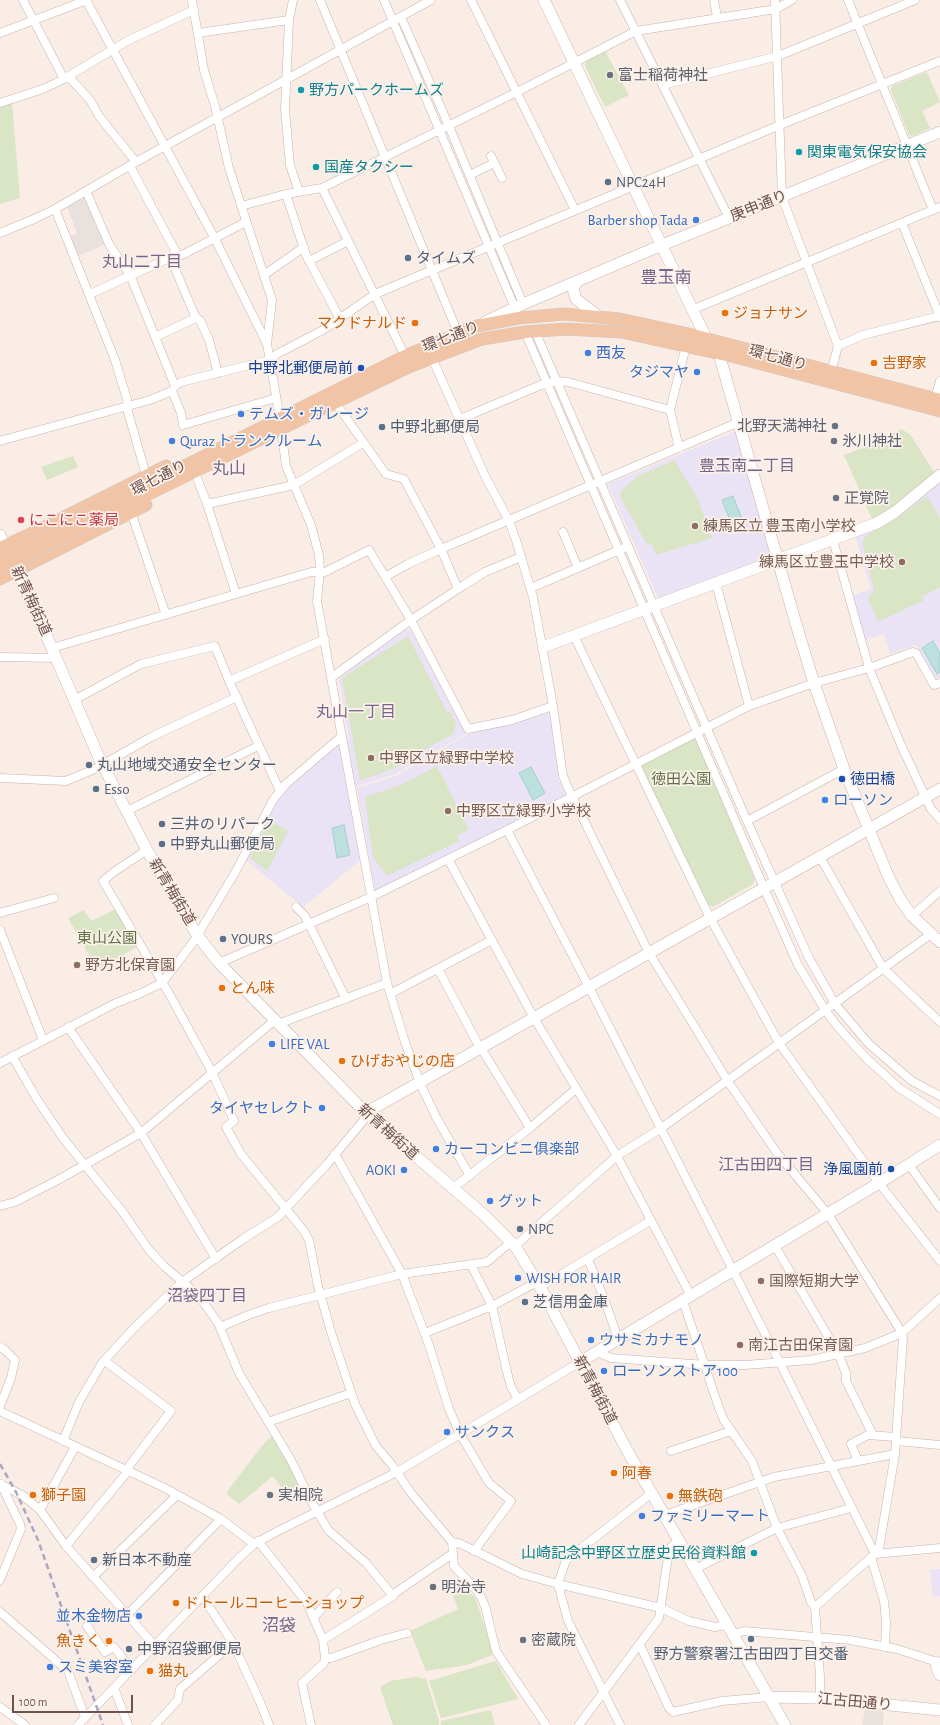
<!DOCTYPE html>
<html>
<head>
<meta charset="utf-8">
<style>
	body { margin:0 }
	#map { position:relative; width:940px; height:1725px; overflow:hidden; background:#f9ede5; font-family:"Alegreya Sans",sans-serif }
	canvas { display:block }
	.scale { position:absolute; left:12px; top:1695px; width:121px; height:18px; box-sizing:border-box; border:2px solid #6e524d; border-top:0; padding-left:5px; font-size:12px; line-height:14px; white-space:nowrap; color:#6e524d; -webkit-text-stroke:3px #fcf1ea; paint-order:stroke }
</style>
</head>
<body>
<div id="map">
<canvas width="940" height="1725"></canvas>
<div class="scale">100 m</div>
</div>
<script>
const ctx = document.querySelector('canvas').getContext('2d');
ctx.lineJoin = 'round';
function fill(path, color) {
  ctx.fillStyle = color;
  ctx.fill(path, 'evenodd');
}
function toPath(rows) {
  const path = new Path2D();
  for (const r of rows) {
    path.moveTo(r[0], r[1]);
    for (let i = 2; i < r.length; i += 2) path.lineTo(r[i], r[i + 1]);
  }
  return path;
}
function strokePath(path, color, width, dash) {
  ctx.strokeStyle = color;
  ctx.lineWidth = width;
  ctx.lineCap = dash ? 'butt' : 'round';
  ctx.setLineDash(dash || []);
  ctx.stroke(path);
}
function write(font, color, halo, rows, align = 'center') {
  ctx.font = font + ' "Alegreya Sans","Noto Sans JP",sans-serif';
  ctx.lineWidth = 3.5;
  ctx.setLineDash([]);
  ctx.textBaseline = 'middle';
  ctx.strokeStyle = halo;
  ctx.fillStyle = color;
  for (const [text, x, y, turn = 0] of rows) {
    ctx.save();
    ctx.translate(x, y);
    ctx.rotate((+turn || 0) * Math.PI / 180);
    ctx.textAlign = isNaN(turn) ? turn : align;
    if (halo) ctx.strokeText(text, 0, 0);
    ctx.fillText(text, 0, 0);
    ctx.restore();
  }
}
fill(toPath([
	[86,197,106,244,78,256,70,237,77,233,67,207],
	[865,1709,884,1711,883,1725,862,1725]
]), '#e9e1de');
fill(toPath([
	[736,431,771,556,658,598,608,484],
	[940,480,940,677,939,678,935,677,916,645,890,654,884,634,865,640,853,595,871,589,855,535],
	[406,629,411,631,466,734,395,774,348,789,361,860,303,907,246,860,272,808,282,791,336,744,340,744,349,742,339,678],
	[549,713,551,716,558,777,566,796,375,891,357,788,396,776,468,734],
	[940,1569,940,1596,933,1597,930,1570]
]), '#eae2f5');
fill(toPath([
	[605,51,629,95,605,107,585,66,586,60],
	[927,72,940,102,922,111,930,128,912,136,909,135,891,90,892,86],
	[12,103,20,198,0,204,0,107],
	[901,429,910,434,934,472,887,511,872,519,844,455,859,449,866,448],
	[73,456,78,467,47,480,41,467],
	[675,460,680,470,698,499,712,538,656,555,652,544,646,543,620,496,622,490,638,476],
	[927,496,940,519,940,587,922,597,924,600,878,622,868,598,874,590,862,542,866,536,902,515],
	[408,636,447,712,451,712,456,725,453,734,422,751,415,760,360,781,342,678],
	[693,739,697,740,755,880,753,884,713,907,708,905,642,768,643,764],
	[437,766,469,830,457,836,459,841,387,876,373,857,365,797,401,785],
	[269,820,288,831,267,871,250,858],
	[116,909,137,947,97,969,68,918,84,910,91,921],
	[273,1435,284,1454,303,1495,293,1502,273,1476,239,1504,226,1493,265,1442],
	[466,1589,475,1597,494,1654,467,1665,426,1671,410,1631,458,1609,453,1596],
	[496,1661,518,1699,441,1718,429,1681],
	[416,1677,426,1679,439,1721,439,1725,393,1725,380,1687,390,1681],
	[491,1710,495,1725,441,1725,441,1721]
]), '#d9e5c5');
const water = toPath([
	[733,496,744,524,733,528,722,500,733,496],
	[933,641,940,653,940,672,937,674,922,648,933,641],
	[531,767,545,793,533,800,519,773,531,767],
	[344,825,350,855,337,858,332,828,344,825]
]);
fill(water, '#bce0dd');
strokePath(water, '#a3d0ce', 1);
const street = toPath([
	[23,0,64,79],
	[86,0,215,239,267,344],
	[192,0,204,70,215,106,229,168,272,300,267,344,279,413],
	[293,0,289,20,285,109,290,165,299,192],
	[320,0,458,333],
	[384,0,515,308],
	[471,0,575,210],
	[620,0,729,218],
	[714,0,717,17],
	[775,0,782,197,838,346,831,372],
	[848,0,933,210],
	[401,17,449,126,523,304],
	[0,33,87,0],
	[198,33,289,20],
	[68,76,90,100,99,116,136,162],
	[663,85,778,56,915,0],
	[0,103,43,89,64,79,127,41,194,10],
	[491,156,502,178],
	[130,166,178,256],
	[470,175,494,163],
	[322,188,405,356],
	[86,191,109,244,130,275,175,386],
	[286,194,306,255,340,319],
	[241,206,286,194,322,188,517,92,636,31,776,9,792,0],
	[55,209,115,360,127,399,128,412,146,475],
	[902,223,940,317],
	[0,233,34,219,55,209,136,162,431,0],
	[171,259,187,297,196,318,200,320,209,340,218,373],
	[309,261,348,241],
	[264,275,304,247],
	[90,294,167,259,182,255,246,222],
	[694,309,940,207],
	[535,331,747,821,809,958,835,1004,869,1044,912,1081,940,1096],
	[525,332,764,888,798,965,825,1010,838,1027,866,1058,899,1088,940,1114],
	[155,337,196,318],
	[838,346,863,335,940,316],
	[432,358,485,476,509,521,516,540,533,597,553,706,563,776,569,790,649,953,698,1032,727,1080,777,1153,828,1214,902,1333,903,1338,895,1454,879,1549,875,1554,780,1363,589,987,507,830],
	[172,391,181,413,183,425,276,398],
	[935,399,940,381],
	[335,402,386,474,404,479,441,549,408,564,385,577],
	[460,419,541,385,557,381,568,382,670,410],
	[282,435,286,466,311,525,319,555,320,571,317,601,387,983,405,1042,420,1083,436,1117,470,1176],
	[0,441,150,400,172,391,175,386,181,382,270,360,277,354,323,330,375,294,780,125,940,61],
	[679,448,670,410,686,346],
	[197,478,207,504,236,594],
	[207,504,294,485,363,443],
	[131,512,166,615],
	[563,532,578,568],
	[833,540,869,668,901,745,931,809,940,819],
	[716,583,749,706],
	[531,588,624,548],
	[458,589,441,549,739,422],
	[574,636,710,918,779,1043,879,1183,940,1261],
	[52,648,311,572,325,572,369,550,411,620,468,729,512,720,553,706],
	[0,657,57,658],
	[332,677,411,620,464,585,485,572,521,557],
	[74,700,141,664,215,646,229,681],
	[0,778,66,781,97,768,151,737,237,697],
	[280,791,229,681,325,639],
	[127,811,258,746],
	[747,821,844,769],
	[147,850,115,871,103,881,171,997,212,1072,234,1121,226,1127,241,1154,304,1231,309,1240,318,1286,331,1332,355,1404,376,1446,392,1465,411,1493,452,1542,461,1544,522,1574,558,1584,661,1608,689,1621,715,1627,727,1625],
	[820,857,883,968,940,1022],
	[448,859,534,1018,617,1156,691,1296],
	[296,907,305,916,346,999],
	[0,913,54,898],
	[912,916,940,891],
	[0,930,43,1040],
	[219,963,371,897,507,830,749,706,814,683,869,668,913,652,916,653,934,685,940,683],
	[438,969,480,1048],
	[390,994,492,940],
	[278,1024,387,983],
	[68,1027,141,1133,216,1259],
	[481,1048,530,1128],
	[12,1056,38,1101,63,1138,122,1211,149,1250,164,1266,199,1296,218,1323,239,1373,291,1460,310,1499,328,1530,366,1563,393,1596],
	[0,1063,116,1003,139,994,162,983,194,941,236,871,273,800,286,784,342,736],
	[335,1154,402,1274,429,1345,449,1409,460,1434,489,1483,511,1501,474,1551],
	[909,1165,940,1208],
	[453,1188,530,1128,576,1089],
	[0,1206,15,1202,58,1180,141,1133,275,1020],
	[515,1246,617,1156,660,1129,931,934],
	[775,1246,838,1353,846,1373,846,1381,873,1435],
	[588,1259,605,1301,618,1339],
	[471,1265,492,1306,507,1372,511,1387,518,1399],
	[540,1287,650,1221],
	[683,1301,719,1408,724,1420,752,1461,777,1528,802,1576,811,1602,815,1607,820,1676,820,1698],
	[220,1327,251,1314,269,1308,402,1274,487,1262,511,1242],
	[425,1333,492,1306,537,1282],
	[0,1347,5,1350,15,1360,11,1378,0,1406],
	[597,1352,611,1358,705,1365,745,1365,811,1360,865,1348,902,1333,940,1298],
	[105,1361,171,1411,126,1470],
	[0,1411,165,1488,221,1519,254,1544],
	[268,1422,351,1393],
	[63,1441,79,1402,102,1363,134,1328,182,1282,243,1239,278,1217,328,1163,368,1115],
	[896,1441,940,1445],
	[671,1451,731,1431],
	[858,1461,851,1444,868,1435,896,1437],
	[0,1484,22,1495,40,1510,66,1546,154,1645],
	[40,1510,75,1447],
	[665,1515,774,1477,895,1454],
	[258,1541,307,1603,323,1640],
	[452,1542,454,1566,479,1593,485,1606,496,1651,546,1725],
	[66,1546,128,1471],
	[871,1557,884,1601,886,1622,885,1647],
	[695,1569,777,1528,851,1508],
	[93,1577,177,1495],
	[0,1580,21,1529,20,1524,1,1484],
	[202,1596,233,1643,260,1702,269,1725],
	[815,1607,875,1554,940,1548],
	[0,1612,68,1671,85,1717],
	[127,1615,221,1519],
	[314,1617,337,1592],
	[87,1626,105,1652,114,1647,131,1669],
	[733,1634,744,1631,850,1640,897,1649,940,1663],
	[640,1645,669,1708,673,1712,722,1701,769,1697],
	[325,1658,331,1658,381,1640,407,1633],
	[114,1688,128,1725],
	[0,1707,25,1725],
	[78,1725,238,1559,254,1544,278,1531,397,1472,580,1362],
	[155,1725,178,1700,180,1689,233,1643],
	[311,1725,302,1683,324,1663,325,1658,323,1640,393,1596,395,1593,452,1554],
	[579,1725,659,1618,668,1557,671,1547,678,1540],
	[620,1725,568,1621,558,1584,566,1560,652,1493]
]);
const secondary = toPath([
	[544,0,707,340,719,354,796,624,814,683,844,769,889,878,900,899,912,916,940,942],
	[577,281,573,289,576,299,598,316],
	[485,322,523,304,655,248,940,132],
	[0,535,41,623,100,760,147,850,197,935,219,963,368,1115,483,1214,515,1246,540,1287,628,1452,785,1725],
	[543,647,877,523,895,512,940,475],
	[368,1115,374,1108,940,789],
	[580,1362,879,1183,940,1145],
	[936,1662,937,1668,940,1675],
	[769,1697,820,1698,940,1710]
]);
const primary = toPath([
	[90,513,405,356,477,326,519,318,564,314,620,319,689,334,940,400],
	[94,521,328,406,409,367,482,339,525,332,566,329,621,332,735,357,940,411],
	[0,548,24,537,166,466],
	[0,579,146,505]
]);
strokePath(street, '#c8b3ac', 9);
strokePath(secondary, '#cdb4ad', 12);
strokePath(primary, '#d4cbca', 13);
strokePath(street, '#fff', 8);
strokePath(secondary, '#fff', 11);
strokePath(primary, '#f0c4a5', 12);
strokePath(toPath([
	[0,1464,16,1492,38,1540,103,1725]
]), '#aea5c1', 2.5, [6, 4]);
const primaryBridge = toPath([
	[0,560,90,513],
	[0,570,94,521]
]);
strokePath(primaryBridge, '#d4cbca', 13, []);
strokePath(primaryBridge, '#f0c4a5', 12);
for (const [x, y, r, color] of [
	[610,75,4,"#6b7280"],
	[301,90,4,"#0f9aa8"],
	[799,152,4,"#0f9aa8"],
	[316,167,4,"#0f9aa8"],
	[608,182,4,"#5c6f8a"],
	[696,220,4,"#3f7fe0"],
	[408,258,4,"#5c6f8a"],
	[725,313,4,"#e8710a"],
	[415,323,4,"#e8710a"],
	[588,353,4,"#3f7fe0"],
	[874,363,4,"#e8710a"],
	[361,368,4,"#1a4fb4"],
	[697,372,4,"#3f7fe0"],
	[241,414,4,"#3f7fe0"],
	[835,426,4,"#6b7280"],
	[382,427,4,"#5c6f8a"],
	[172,441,4,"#3f7fe0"],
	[834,441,4,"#6b7280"],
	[836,498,4,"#6b7280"],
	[21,520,4,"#e0444e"],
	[695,526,4,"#8d6e63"],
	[902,562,4,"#8d6e63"],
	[371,758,4,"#8d6e63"],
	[89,765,4,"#5c6f8a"],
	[842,779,4,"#1a4fb4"],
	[96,789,4,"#5c6f8a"],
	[825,800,4,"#3f7fe0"],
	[448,811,4,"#8d6e63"],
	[162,824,4,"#5c6f8a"],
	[162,844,4,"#5c6f8a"],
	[223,939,4,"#5c6f8a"],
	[77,965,4,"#8d6e63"],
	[222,988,4,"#e8710a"],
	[272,1044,4,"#3f7fe0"],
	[342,1061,4,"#e8710a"],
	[322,1108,4,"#3f7fe0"],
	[436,1149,4,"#3f7fe0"],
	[891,1169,4,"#1a4fb4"],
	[404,1170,4,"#3f7fe0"],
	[490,1201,4,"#3f7fe0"],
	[520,1229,4,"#5c6f8a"],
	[518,1278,4,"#3f7fe0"],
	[761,1281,4,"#8d6e63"],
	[525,1302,4,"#5c6f8a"],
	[591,1340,4,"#3f7fe0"],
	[740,1345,4,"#8d6e63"],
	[604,1371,4,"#3f7fe0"],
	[447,1432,4,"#3f7fe0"],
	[614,1473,4,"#e8710a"],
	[33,1495,4,"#e8710a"],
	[270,1495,4,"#6b7280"],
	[670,1496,4,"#e8710a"],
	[642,1516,4,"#3f7fe0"],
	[754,1553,4,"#0f9aa8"],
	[94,1560,4,"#5c6f8a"],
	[433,1587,4,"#6b7280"],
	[176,1603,4,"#e8710a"],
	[139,1616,4,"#3f7fe0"],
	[751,1639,4,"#5c6f8a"],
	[523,1640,4,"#6b7280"],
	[109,1641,4,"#e8710a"],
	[129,1649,4,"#5c6f8a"],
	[50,1667,4,"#3f7fe0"],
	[150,1671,4,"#e8710a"]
]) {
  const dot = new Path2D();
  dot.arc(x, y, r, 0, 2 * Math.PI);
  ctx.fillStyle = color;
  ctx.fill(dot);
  strokePath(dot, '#fcf1ea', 1.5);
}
write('15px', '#5b616d', '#fcf1ea', [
	["富士稲荷神社",618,75],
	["北野天満神社",827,426,"right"],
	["氷川神社",842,441],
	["正覚院",844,498],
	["実相院",278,1495],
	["明治寺",441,1587],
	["密蔵院",531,1640]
], 'left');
write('15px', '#0d838f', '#fcf1ea', [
	["野方パークホームズ",309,90],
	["関東電気保安協会",807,152],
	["国産タクシー",324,167],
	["山崎記念中野区立歴史民俗資料館",746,1553,"right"]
], 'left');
write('15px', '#4e5e75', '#fcf1ea', [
	["NPC24H",616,182],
	["タイムズ",416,258],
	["中野北郵便局",390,427],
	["丸山地域交通安全センター",97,765],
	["Esso",104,789],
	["三井のリパーク",170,824],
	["中野丸山郵便局",170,844],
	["YOURS",231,939],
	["NPC",528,1229],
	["芝信用金庫",533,1302],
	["新日本不動産",102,1560],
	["中野沼袋郵便局",137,1649],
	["野方警察署江古田四丁目交番",751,1654,"center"]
], 'left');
write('15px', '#6e524d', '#fcf1ea', [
	["庚申通り",759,206,-22],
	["環七通り",451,337,-21],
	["環七通り",778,358,15],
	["環七通り",159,478,-27],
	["新青梅街道",31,601,65],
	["新青梅街道",172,892,59],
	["新青梅街道",388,1132,42],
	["新青梅街道",595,1390,62],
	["江古田通り",855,1702,5]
]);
write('15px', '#366cbe', '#fcf1ea', [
	["Barber shop Tada",688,220,"right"],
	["西友",596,353],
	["タジマヤ",689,372,"right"],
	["テムズ・ガレージ",249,414],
	["Quraz トランクルーム",180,441],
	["ローソン",833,800],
	["LIFE VAL",280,1044],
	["タイヤセレクト",314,1108,"right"],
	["カーコンビニ俱楽部",444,1149],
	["AOKI",396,1170,"right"],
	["グット",498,1201],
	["WISH FOR HAIR",526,1278],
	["ウサミカナモノ",599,1340],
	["ローソンストア100",612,1371],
	["サンクス",455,1432],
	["ファミリーマート",650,1516],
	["並木金物店",131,1616,"right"],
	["スミ美容室",58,1667]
], 'left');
write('15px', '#c56008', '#fcf1ea', [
	["ジョナサン",733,313],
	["マクドナルド",407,323,"right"],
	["吉野家",882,363],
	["とん味",230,988],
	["ひげおやじの店",350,1061],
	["阿春",622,1473],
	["獅子園",41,1495],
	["無鉄砲",678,1496],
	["ドトールコーヒーショップ",184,1603],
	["魚きく",101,1641,"right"],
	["猫丸",158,1671]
], 'left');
write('15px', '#164399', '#fcf1ea', [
	["中野北郵便局前",353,368],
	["徳田橋",850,779,"left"],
	["浄風園前",883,1169]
], 'right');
write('15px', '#be3a42', '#fcf1ea', [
	["にこにこ薬局",29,520]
], 'left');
write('15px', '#785e54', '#fcf1ea', [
	["練馬区立 豊玉南小学校",703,526],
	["練馬区立豊玉中学校",894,562,"right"],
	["中野区立緑野中学校",379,758],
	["中野区立緑野小学校",456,811],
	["野方北保育園",85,965],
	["国際短期大学",769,1281],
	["南江古田保育園",748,1345]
], 'left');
write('15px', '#5e7347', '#fcf1ea', [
	["徳田公園",681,779],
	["東山公園",107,938]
]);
write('16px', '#76668b', '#fcf1ea', [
	["丸山二丁目",142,262],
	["豊玉南二丁目",747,466],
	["丸山一丁目",356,712],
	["江古田四丁目",766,1165],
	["沼袋四丁目",207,1296]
]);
write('17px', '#76668b', '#fcf1ea', [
	["豊玉南",666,278],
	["丸山",229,469],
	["沼袋",279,1626]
]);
</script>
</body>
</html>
